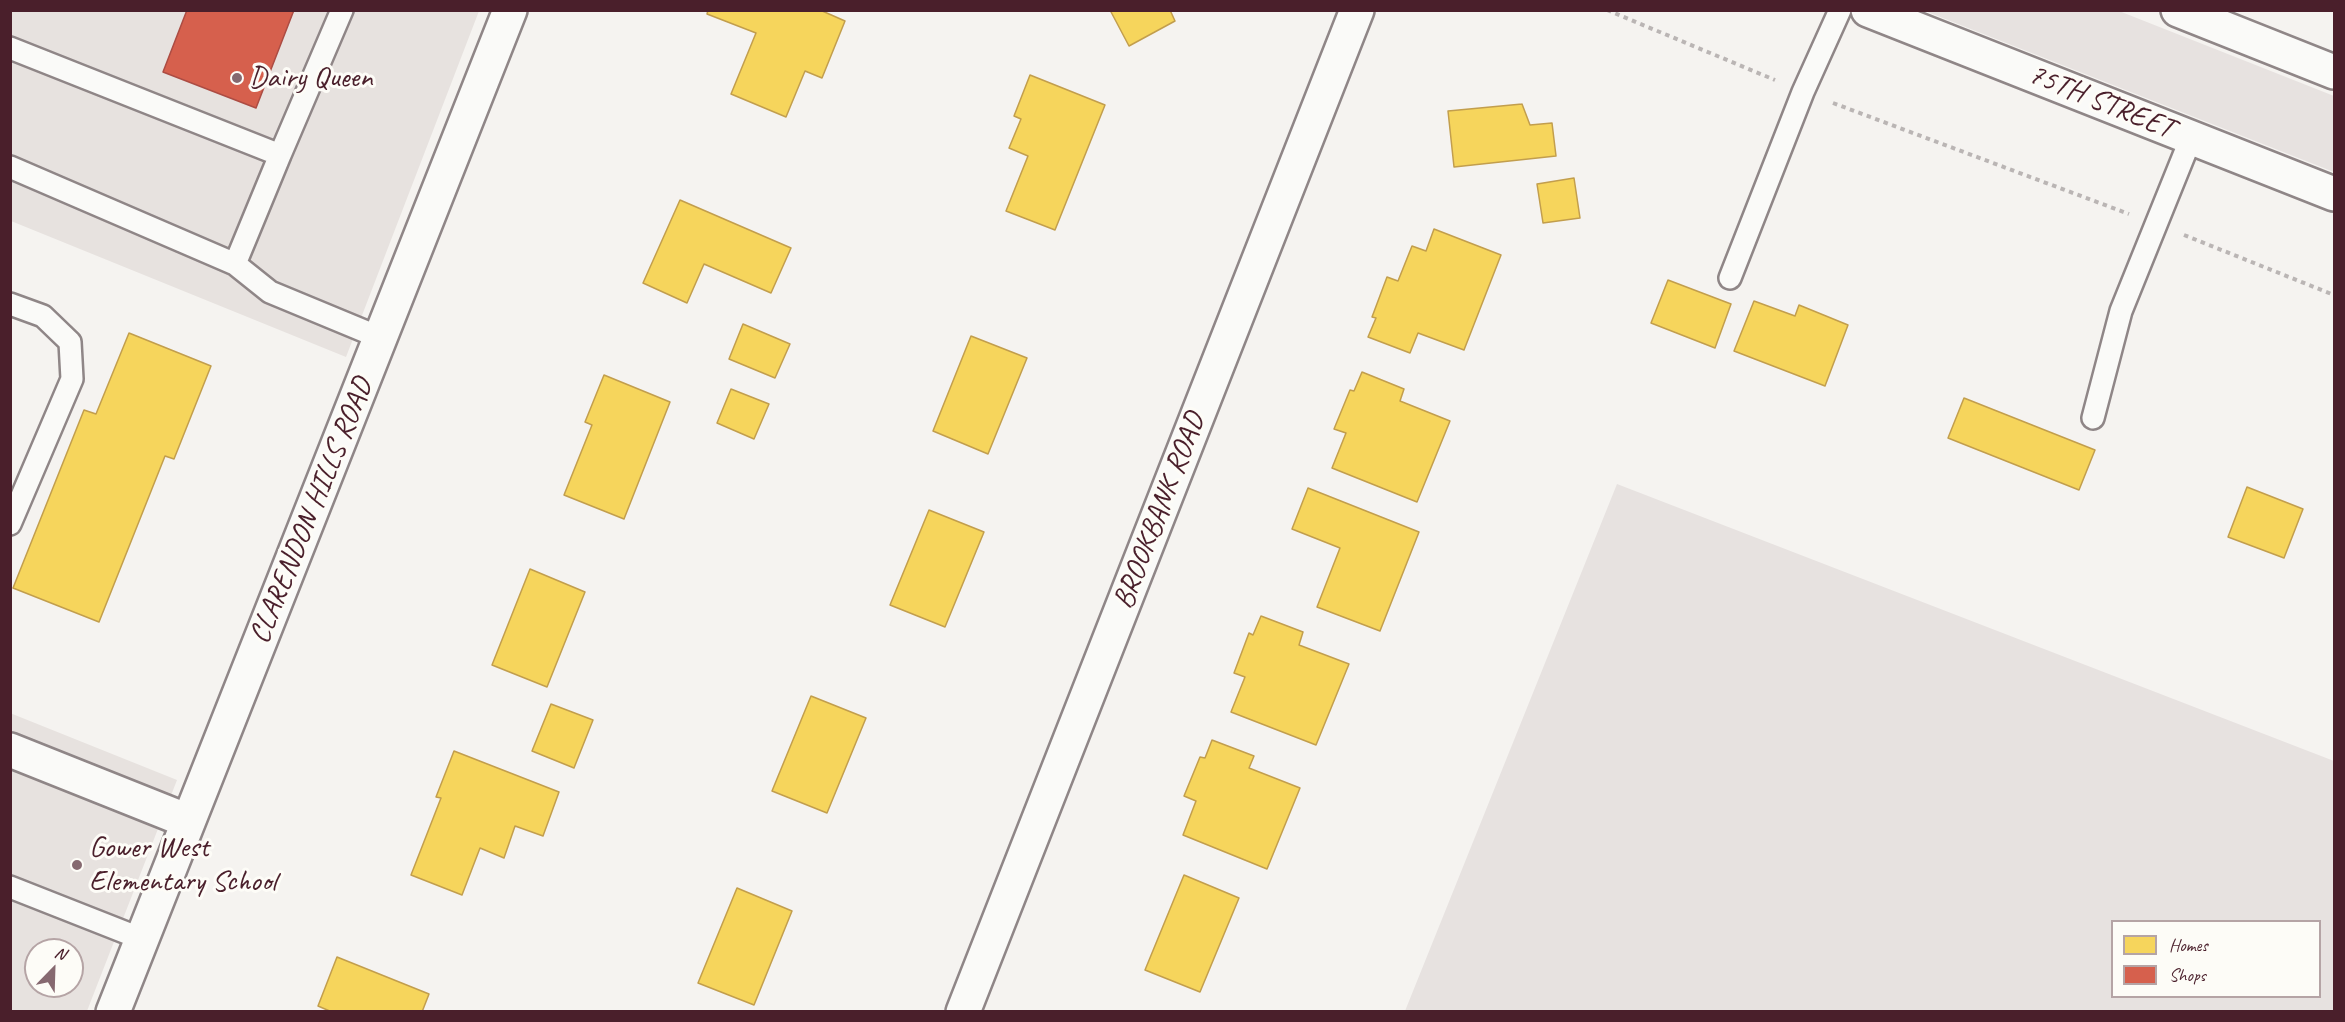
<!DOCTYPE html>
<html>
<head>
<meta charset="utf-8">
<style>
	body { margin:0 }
	#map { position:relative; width:2345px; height:1022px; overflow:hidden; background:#f5f3f0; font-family:Caveat,sans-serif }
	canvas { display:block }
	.frame { position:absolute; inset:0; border:12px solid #4a1f2b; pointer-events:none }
	.legend { position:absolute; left:2111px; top:920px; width:210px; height:78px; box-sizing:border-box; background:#fdfcf7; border:2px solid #b5a4a5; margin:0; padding:8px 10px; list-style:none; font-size:18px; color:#4a1f2b }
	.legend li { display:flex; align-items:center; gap:12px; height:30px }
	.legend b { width:30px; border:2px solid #b5a4a5 }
	.north { position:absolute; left:24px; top:938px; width:60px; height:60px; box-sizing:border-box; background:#fdfcf7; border:2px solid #b5a4a5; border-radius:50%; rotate:23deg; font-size:16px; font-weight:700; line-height:24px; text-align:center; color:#4a1f2b }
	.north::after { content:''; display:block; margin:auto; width:21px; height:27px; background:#866970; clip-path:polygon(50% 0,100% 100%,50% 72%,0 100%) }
</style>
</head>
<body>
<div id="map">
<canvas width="2345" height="1022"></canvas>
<div class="frame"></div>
<ul class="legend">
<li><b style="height:16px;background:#f6d55c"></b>Homes</li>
<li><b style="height:16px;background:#d6604d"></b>Shops</li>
</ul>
<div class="north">N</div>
</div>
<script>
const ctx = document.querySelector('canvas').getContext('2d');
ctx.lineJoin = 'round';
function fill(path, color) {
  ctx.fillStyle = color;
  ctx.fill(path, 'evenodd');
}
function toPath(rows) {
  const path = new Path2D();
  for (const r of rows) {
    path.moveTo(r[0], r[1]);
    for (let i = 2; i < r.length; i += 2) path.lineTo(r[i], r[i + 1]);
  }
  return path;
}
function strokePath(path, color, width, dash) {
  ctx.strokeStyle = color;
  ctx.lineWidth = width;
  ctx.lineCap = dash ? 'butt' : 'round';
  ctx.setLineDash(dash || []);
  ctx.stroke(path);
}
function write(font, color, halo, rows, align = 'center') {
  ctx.font = font + ' Caveat,sans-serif';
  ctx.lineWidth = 6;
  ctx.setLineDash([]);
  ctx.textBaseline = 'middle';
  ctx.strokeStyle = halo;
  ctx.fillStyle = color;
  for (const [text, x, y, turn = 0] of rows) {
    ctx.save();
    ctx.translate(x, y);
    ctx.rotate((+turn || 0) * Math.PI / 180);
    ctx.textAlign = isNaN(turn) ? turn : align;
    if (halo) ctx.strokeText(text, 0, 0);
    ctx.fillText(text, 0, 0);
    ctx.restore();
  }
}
fill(toPath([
	[10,11,479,11,346,357,11,221],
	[10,713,177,780,87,1011,11,1011],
	[36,950,72,950,72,986,36,986]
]), '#e7e2df');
fill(toPath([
	[1925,11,2119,11,2334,96,2334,172],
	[1617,484,2334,761,2334,1011,1405,1011],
	[2112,922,2320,922,2320,996,2112,996]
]), '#e7e2e0');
const homes = toPath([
	[708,10,820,10,845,21,822,78,805,71,786,117,731,94,756,33,707,14,708,10],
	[1110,10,1170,10,1175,21,1129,46,1110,10],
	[1030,75,1105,105,1055,230,1006,211,1028,156,1009,148,1021,119,1014,116,1030,75],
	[1522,104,1530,125,1552,123,1556,156,1454,167,1448,111,1522,104],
	[1574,178,1580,218,1543,223,1537,184,1574,178],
	[680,200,791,248,771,293,704,264,687,303,643,283,680,200],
	[1434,229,1501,255,1464,350,1418,333,1410,353,1368,337,1376,318,1372,317,1387,277,1398,281,1412,246,1426,251,1434,229],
	[1668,280,1731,304,1715,348,1651,323,1668,280],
	[1754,301,1795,316,1799,305,1848,325,1825,386,1734,351,1754,301],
	[743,324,790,344,775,378,729,359,743,324],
	[129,333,211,366,174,459,165,456,99,622,13,588,84,410,96,414,129,333],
	[971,336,1027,358,988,454,933,431,971,336],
	[1362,372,1404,389,1400,401,1450,421,1417,502,1332,468,1346,433,1334,429,1350,390,1354,391,1362,372],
	[604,375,670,402,624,519,564,495,592,425,585,422,604,375],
	[731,389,769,404,754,439,717,423,731,389],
	[1964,398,2095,450,2079,490,1948,438,1964,398],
	[2247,487,2303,509,2284,558,2228,537,2247,487],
	[1308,488,1419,532,1380,631,1317,607,1340,548,1292,529,1308,488],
	[929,510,984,532,945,627,890,605,929,510],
	[530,569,585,592,547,687,492,665,530,569],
	[1261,616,1303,632,1299,645,1349,664,1316,745,1231,712,1245,677,1234,673,1249,633,1253,635,1261,616],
	[811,696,866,718,827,813,772,791,811,696],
	[551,704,593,720,574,768,532,751,551,704],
	[1212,740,1254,756,1249,768,1300,788,1267,869,1183,835,1196,801,1184,796,1200,757,1205,758,1212,740],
	[454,751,559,792,543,836,515,826,504,858,480,848,462,895,411,875,441,798,436,797,454,751],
	[1184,875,1239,898,1200,992,1145,970,1184,875],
	[737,888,792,911,754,1005,698,983,737,888],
	[337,957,429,994,422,1012,332,1012,318,1006,337,957]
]);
fill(homes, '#f6d55c');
strokePath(homes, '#c29e4d', 1.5);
const shops = toPath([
	[187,10,294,10,256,108,163,72,187,10]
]);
fill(shops, '#d6604d');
strokePath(shops, '#ac4c43', 1.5);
const lane = toPath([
	[10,48,280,155,235,264],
	[280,155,342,10],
	[10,167,235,264,270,292,381,338],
	[1730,278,1803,92,1840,10],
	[10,304,43,316,70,342,72,379,10,524],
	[2093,418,2121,311,2191,138],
	[10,887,142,939]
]);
const street = toPath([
	[10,750,188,821],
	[963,1012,1357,10]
]);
const secondary = toPath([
	[1868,10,2334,194],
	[2178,10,2334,72],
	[113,1012,510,10]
]);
strokePath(lane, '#8f8687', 26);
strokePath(street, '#8f8687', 38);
strokePath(secondary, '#8f8687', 38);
strokePath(toPath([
	[1607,10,1775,80],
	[1833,103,2129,214],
	[2184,235,2334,295]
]), '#bab5b4', 4, [4.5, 4.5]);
strokePath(lane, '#fafaf8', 21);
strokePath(street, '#fafaf8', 33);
strokePath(secondary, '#fafaf8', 33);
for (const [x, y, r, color] of [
	[237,78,6,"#866970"],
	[77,865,6,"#866970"]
]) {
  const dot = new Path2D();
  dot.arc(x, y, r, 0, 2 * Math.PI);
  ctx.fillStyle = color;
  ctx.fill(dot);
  strokePath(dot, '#fdfcf7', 2);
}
write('30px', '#4a1f2b', '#fdfcf7', [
	["Dairy Queen",249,78],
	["Gower West",89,848],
	["Elementary School",89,882]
], 'left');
write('30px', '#4a1f2b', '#fdfcf7', [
	["75TH STREET",2101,102,22],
	["CLARENDON HILLS ROAD",312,511,-68],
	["BROOKBANK ROAD",1160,511,-69]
]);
</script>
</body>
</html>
